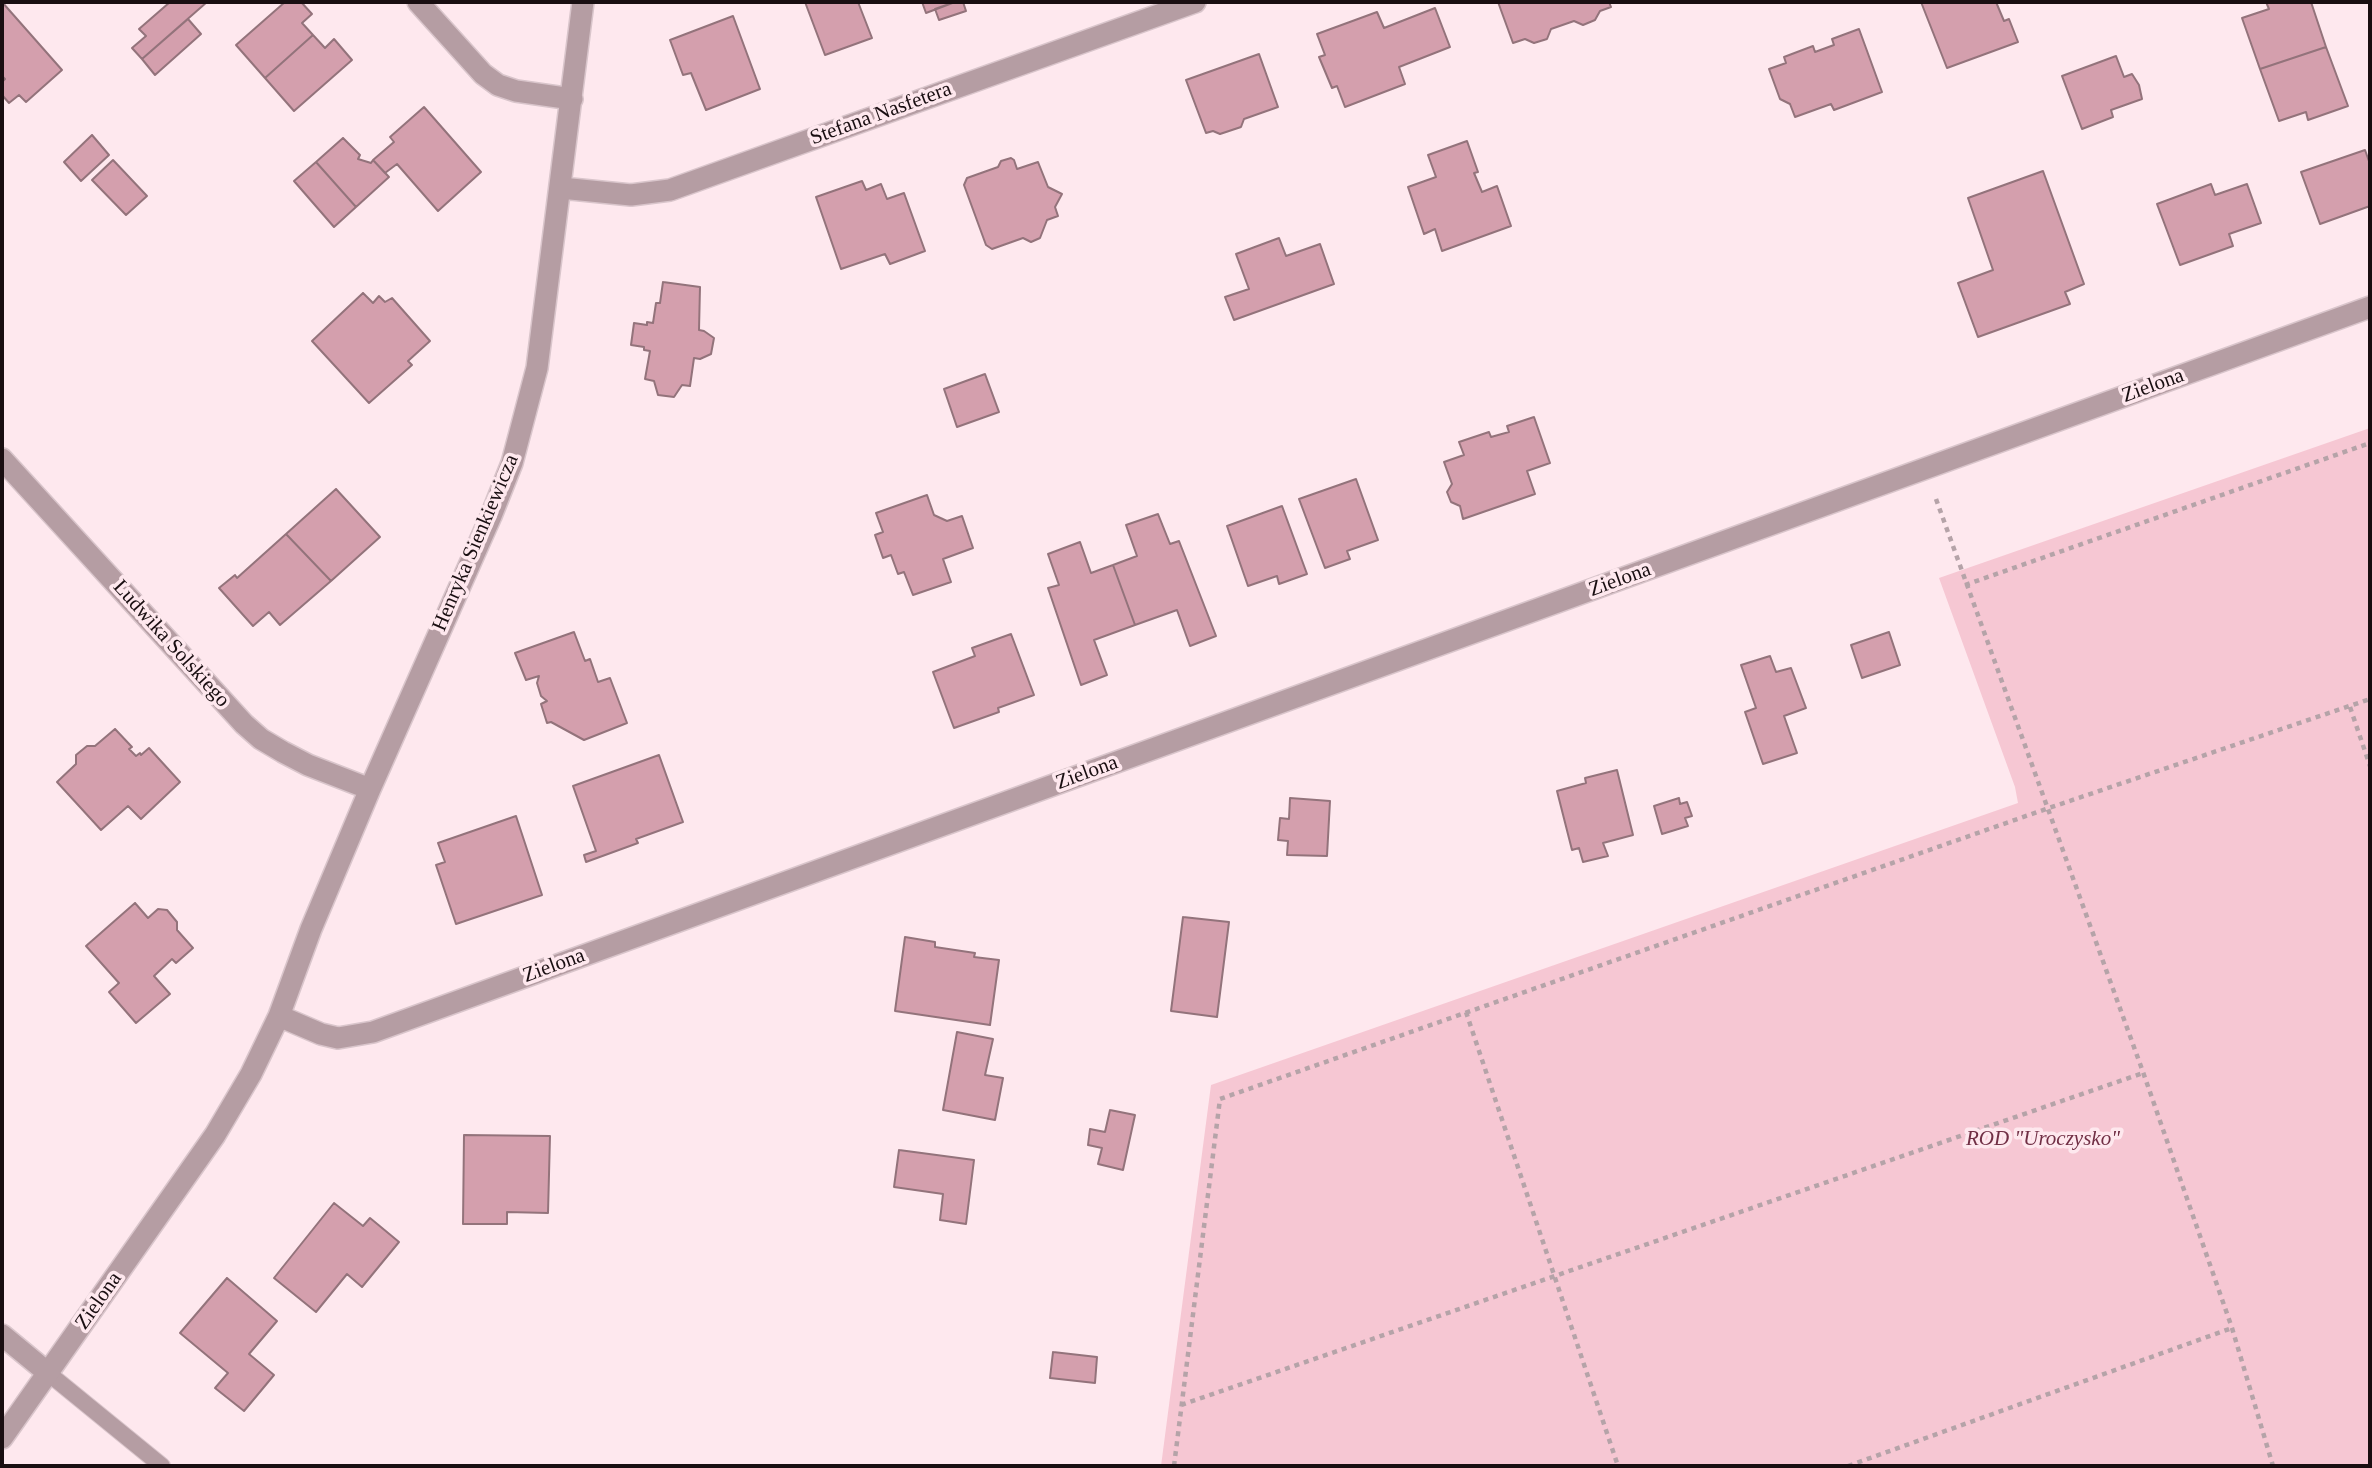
<!DOCTYPE html>
<html>
<head>
<meta charset="utf-8">
<style>
	body { margin:0 }
	#map { position:relative; width:2372px; height:1468px; overflow:hidden; background:#fee8ee; font-family:Georgia,serif }
	canvas { display:block }
	.frame { position:absolute; inset:0; border:4px solid #190e11; pointer-events:none }
</style>
</head>
<body>
<div id="map">
<canvas width="2372" height="1468"></canvas>
<div class="frame"></div>
</div>
<script>
const ctx = document.querySelector('canvas').getContext('2d');
ctx.lineJoin = 'round';
function fill(path, color) {
  ctx.fillStyle = color;
  ctx.fill(path, 'evenodd');
}
function toPath(rows) {
  const path = new Path2D();
  for (const r of rows) {
    path.moveTo(r[0], r[1]);
    for (let i = 2; i < r.length; i += 2) path.lineTo(r[i], r[i + 1]);
  }
  return path;
}
function strokePath(path, color, width, dash) {
  ctx.strokeStyle = color;
  ctx.lineWidth = width;
  ctx.lineCap = dash ? 'butt' : 'round';
  ctx.setLineDash(dash || []);
  ctx.stroke(path);
}
function write(font, color, halo, rows, align = 'center') {
  ctx.font = font + ' Georgia,serif';
  ctx.lineWidth = 7;
  ctx.setLineDash([]);
  ctx.textBaseline = 'middle';
  ctx.strokeStyle = halo;
  ctx.fillStyle = color;
  for (const [text, x, y, turn = 0] of rows) {
    ctx.save();
    ctx.translate(x, y);
    ctx.rotate((+turn || 0) * Math.PI / 180);
    ctx.textAlign = isNaN(turn) ? turn : align;
    if (halo) ctx.strokeText(text, 0, 0);
    ctx.fillText(text, 0, 0);
    ctx.restore();
  }
}
fill(toPath([
	[2370,428,2370,1466,1161,1466,1211,1085,2018,803,2015,787,1939,578]
]), '#f6c7d3');
const building = toPath([
	[2,2,62,70,26,102,19,95,9,103,2,95,2,82,5,79,2,76,2,2],
	[170,2,207,2,142,59,132,48,146,36,139,29,170,2],
	[285,2,301,2,312,14,302,23,313,35,265,78,236,45,285,2],
	[805,2,858,2,872,38,825,55,805,2],
	[922,2,955,2,926,13,922,2],
	[955,2,963,2,966,11,939,20,935,9,955,2],
	[1498,2,1609,2,1611,7,1600,11,1595,20,1583,25,1574,21,1551,29,1547,39,1534,43,1525,39,1513,43,1498,2],
	[1921,2,1996,2,2004,21,2009,19,2018,42,1947,68,1921,2],
	[2266,2,2311,2,2326,47,2260,69,2242,18,2269,9,2266,2],
	[1435,8,1450,47,1399,67,1405,84,1345,107,1337,86,1332,88,1319,57,1325,55,1317,34,1377,12,1384,28,1435,8],
	[733,16,760,89,706,110,691,73,683,75,670,40,733,16],
	[188,19,201,34,155,75,142,59,188,19],
	[1859,29,1882,92,1834,110,1831,104,1795,117,1790,104,1780,99,1769,69,1786,63,1784,57,1813,46,1815,52,1834,45,1832,39,1859,29],
	[313,35,325,48,334,39,352,60,294,111,265,78,313,35],
	[2326,47,2348,106,2308,120,2306,112,2279,121,2260,69,2326,47],
	[1259,54,1278,107,1244,119,1241,127,1220,134,1213,131,1206,133,1186,80,1259,54],
	[2116,56,2124,77,2132,74,2139,85,2142,99,2111,110,2113,117,2082,129,2062,76,2116,56],
	[424,107,481,172,438,211,397,164,385,173,373,160,394,142,390,137,424,107],
	[92,135,109,155,81,181,64,162,92,135],
	[343,138,360,155,358,159,371,163,373,160,389,177,356,207,316,162,343,138],
	[1467,141,1478,172,1474,173,1482,192,1497,186,1511,226,1442,251,1435,229,1424,234,1408,187,1436,177,1428,155,1467,141],
	[2365,150,2370,164,2370,206,2320,224,2301,172,2365,150],
	[1011,158,1014,160,1017,169,1038,162,1048,187,1062,194,1055,207,1058,216,1047,220,1040,238,1031,242,1023,238,992,249,986,245,964,185,967,178,998,167,1001,161,1011,158],
	[113,160,147,196,126,215,92,180,113,160],
	[316,162,356,207,334,227,294,181,316,162],
	[2043,171,2084,284,2065,292,2070,304,1978,337,1958,283,1993,270,1968,198,2043,171],
	[862,181,866,190,881,184,887,199,904,193,925,251,890,264,885,254,841,269,816,197,862,181],
	[2211,184,2215,195,2247,184,2261,223,2229,234,2233,246,2180,265,2157,204,2211,184],
	[1279,238,1286,256,1320,244,1334,284,1234,320,1225,297,1249,289,1236,254,1279,238],
	[663,282,700,287,699,330,704,331,714,338,711,354,700,359,694,358,690,386,682,385,674,397,658,395,654,381,645,379,650,351,644,350,644,347,631,345,634,323,647,325,647,322,653,323,656,303,660,303,663,282],
	[363,293,373,303,379,296,385,302,392,298,430,341,408,361,412,365,369,403,312,341,363,293],
	[985,374,999,412,957,427,944,389,985,374],
	[1534,417,1550,463,1527,471,1535,494,1463,519,1460,506,1451,502,1447,492,1452,484,1444,462,1464,455,1459,442,1489,432,1491,437,1509,432,1507,426,1534,417],
	[1356,479,1378,540,1347,551,1350,559,1325,568,1299,499,1356,479],
	[336,489,380,537,331,581,286,534,336,489],
	[927,495,934,515,947,521,962,516,973,548,943,559,951,582,913,595,904,572,898,574,891,555,883,558,875,535,883,532,876,513,927,495],
	[1282,506,1307,574,1279,584,1277,576,1248,586,1227,526,1282,506],
	[1158,514,1170,544,1179,541,1216,636,1190,646,1177,610,1135,625,1113,565,1137,556,1126,525,1158,514],
	[286,534,331,581,280,625,269,612,253,626,219,588,235,575,237,578,286,534],
	[1080,542,1091,573,1113,565,1135,625,1094,640,1107,675,1081,685,1048,588,1059,585,1048,554,1080,542],
	[574,632,585,661,590,659,598,682,610,678,627,723,584,740,551,722,547,723,541,704,547,701,541,696,537,683,539,676,526,680,515,653,574,632],
	[1889,632,1900,665,1862,678,1851,645,1889,632],
	[1011,634,1034,695,998,708,999,712,954,728,933,672,975,656,972,648,1011,634],
	[1770,656,1776,672,1791,668,1806,708,1784,716,1797,753,1763,764,1745,712,1756,708,1741,665,1770,656],
	[115,729,132,747,129,749,136,756,140,753,141,755,149,748,180,782,141,819,128,806,101,830,57,782,76,764,76,755,87,746,95,746,115,729],
	[659,755,683,822,636,839,638,843,586,862,584,855,596,851,573,786,659,755],
	[1617,770,1633,835,1603,843,1608,856,1583,862,1579,848,1572,850,1557,791,1586,783,1585,778,1617,770],
	[1290,798,1330,801,1327,856,1287,855,1288,841,1278,840,1280,818,1289,819,1290,798],
	[1679,798,1680,804,1687,802,1692,816,1685,818,1688,826,1662,834,1654,806,1679,798],
	[516,816,542,895,456,924,436,865,445,862,438,843,516,816],
	[135,903,148,918,158,909,167,910,177,922,177,930,193,948,176,963,172,959,154,976,170,994,136,1023,109,992,119,983,86,946,135,903],
	[1183,917,1229,922,1217,1017,1171,1011,1183,917],
	[905,937,935,942,935,947,975,953,974,957,999,960,990,1025,895,1011,905,937],
	[957,1032,993,1039,985,1075,1003,1078,995,1120,943,1110,957,1032],
	[1110,1110,1135,1115,1123,1170,1098,1164,1102,1148,1088,1145,1090,1129,1105,1132,1110,1110],
	[464,1135,550,1136,548,1213,507,1212,507,1224,463,1224,464,1135],
	[899,1150,974,1160,966,1224,940,1220,943,1194,894,1187,899,1150],
	[334,1203,363,1226,370,1218,399,1242,362,1287,347,1274,316,1312,274,1278,334,1203],
	[227,1278,277,1321,249,1354,274,1375,244,1411,215,1388,228,1373,180,1333,227,1278],
	[1053,1352,1097,1357,1095,1383,1050,1378,1053,1352]
]);
fill(building, '#d49fad');
strokePath(building, '#93737b', 2);
const service = toPath([
	[48,1373,162,1466]
]);
const minor = toPath([
	[418,2,483,74,498,85,516,91,572,99],
	[561,188,631,195,670,190,1195,2],
	[2,459,244,724,261,739,283,752,308,765,370,789],
	[279,1016,321,1034,338,1038,373,1032,2370,307],
	[2,1335,48,1373],
	[2,1438,215,1135,251,1074,279,1016,311,929,370,789,491,516,512,463,537,368,583,2]
]);
strokePath(service, '#d9c5cb', 18);
strokePath(minor, '#d9c5cb', 24);
strokePath(toPath([
	[1936,499,2143,1072,2232,1328,2273,1466],
	[1965,585,2370,443],
	[2350,707,2370,766],
	[1466,1012,1618,1466],
	[1181,1405,2143,1073],
	[1174,1466,1220,1099,2046,809,2370,699],
	[1848,1466,2232,1328]
]), '#b5a3a8', 4.5, [5, 5]);
strokePath(service, '#b59da3', 16);
strokePath(minor, '#b59da3', 21);
write('21px', '#190e11', '#fee8ee', [
	["Stefana Nasfetera",881,114,-20],
	["Zielona",2153,386,-20],
	["Henryka Sienkiewicza",476,543,-67],
	["Zielona",1620,580,-20],
	["Ludwika Solskiego",171,644,48],
	["Zielona",1087,773,-20],
	["Zielona",554,966,-20],
	["Zielona",99,1301,-55]
]);
write('italic 21px', '#712f45', '#fee8ee', [
	["ROD \"Uroczysko\"",2043,1139]
]);
</script>
</body>
</html>
